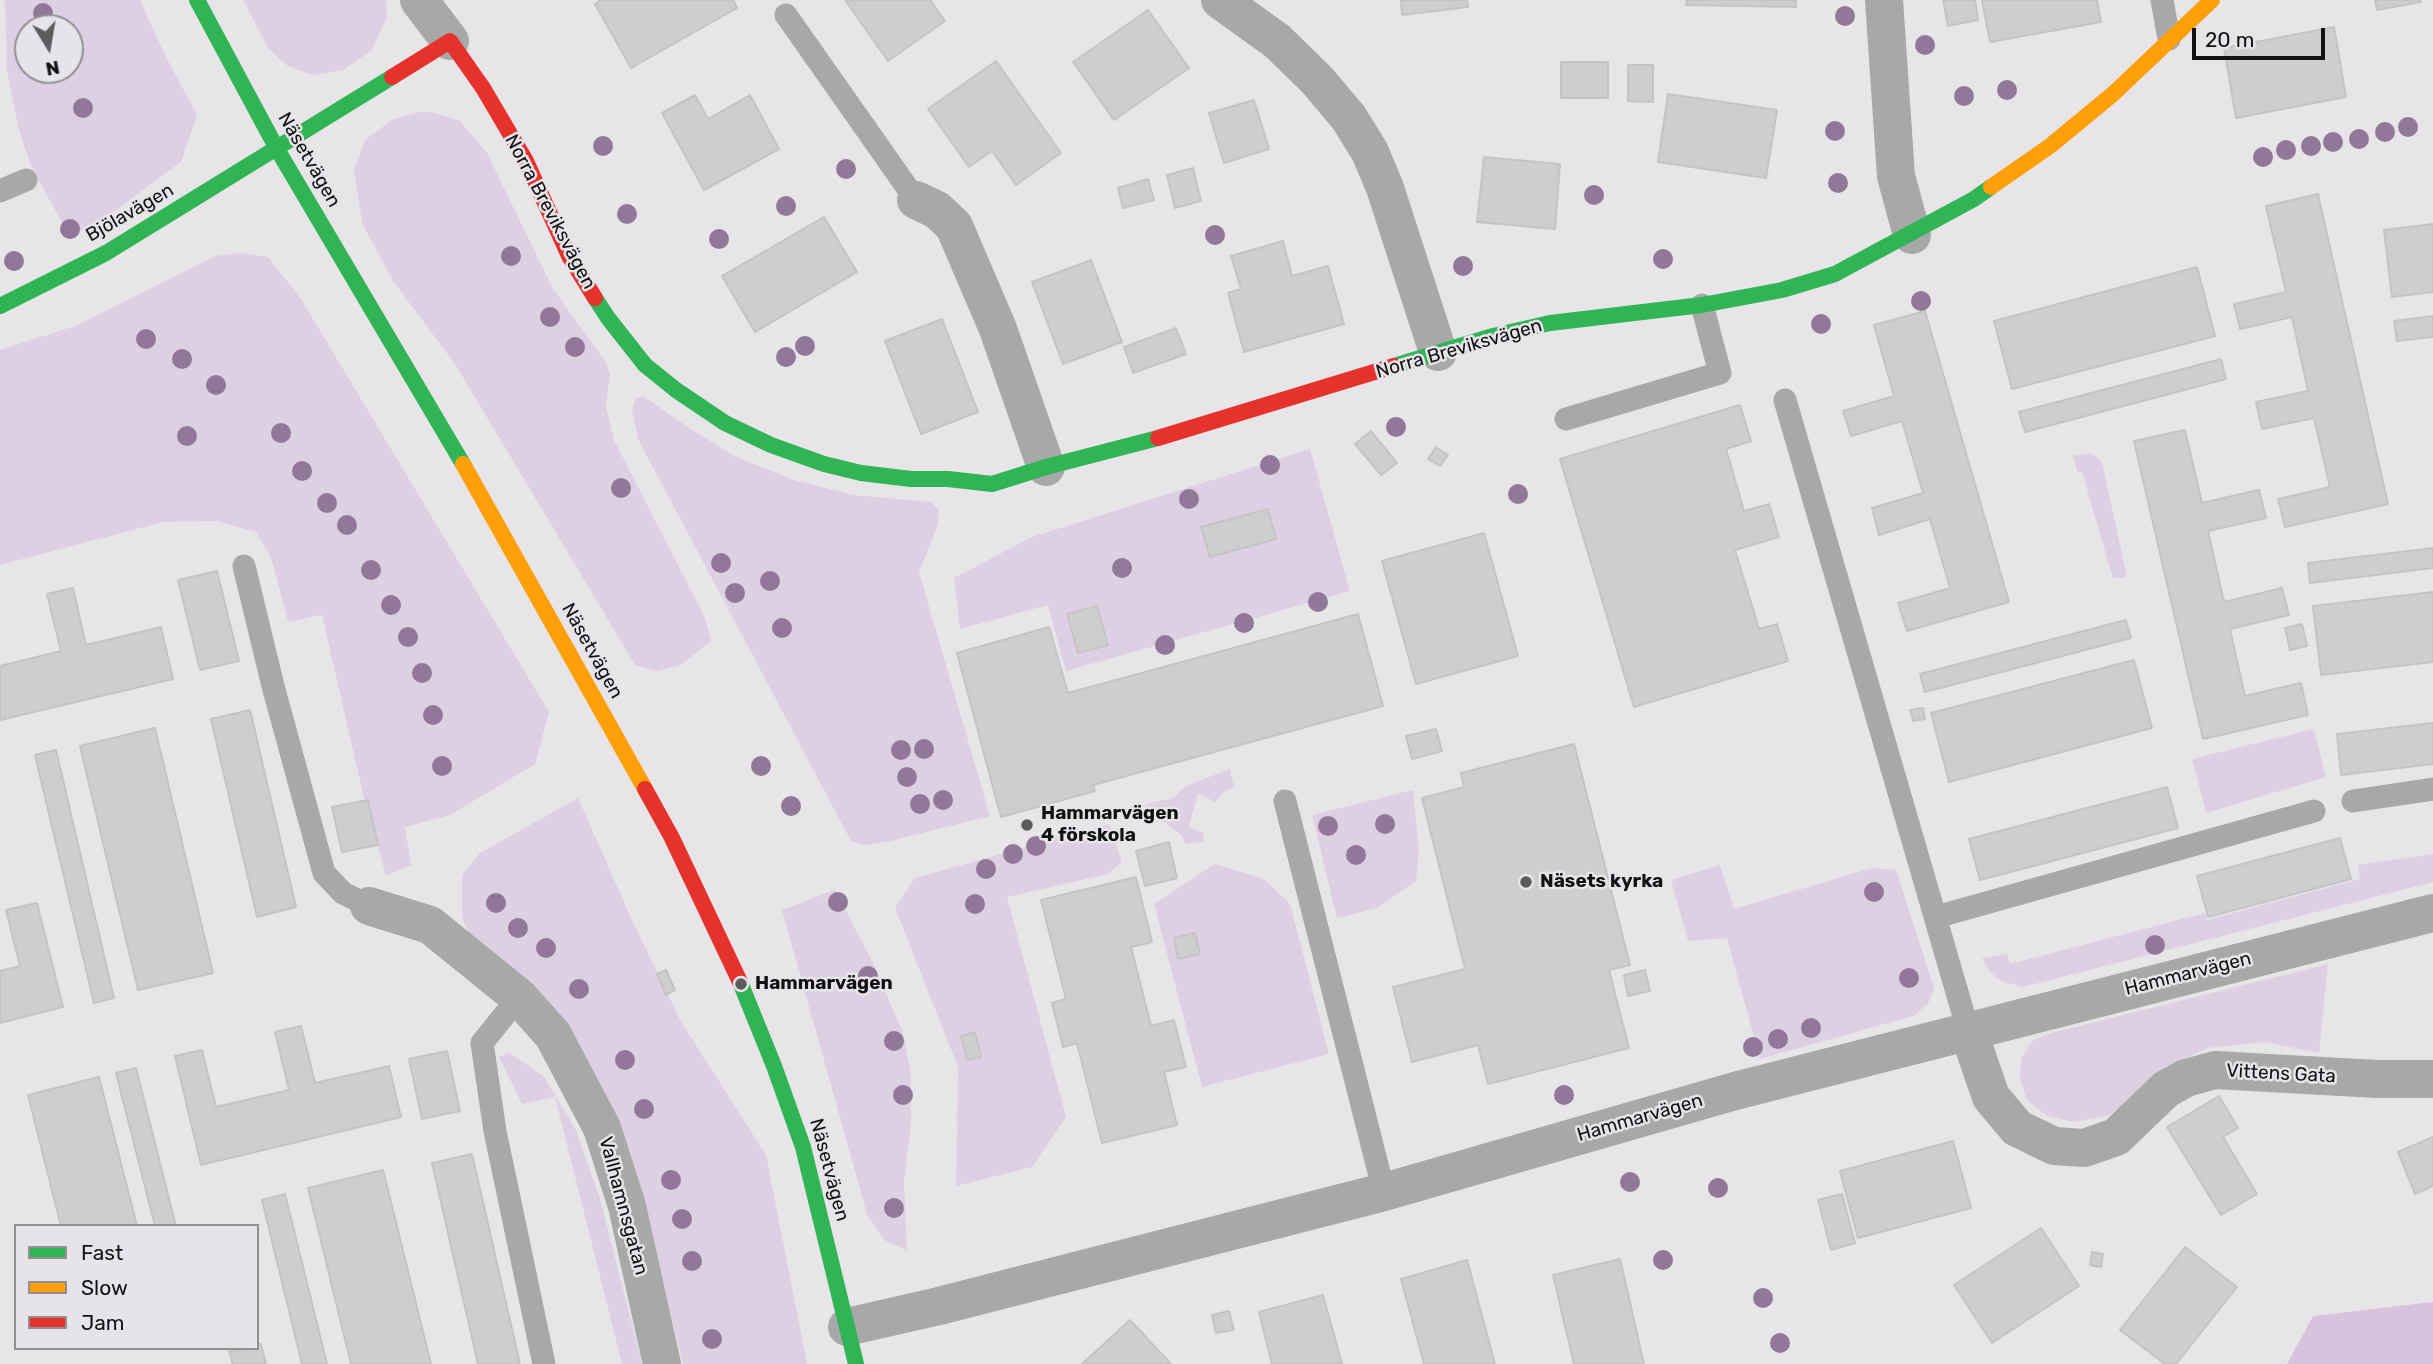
<!DOCTYPE html>
<html>
<head>
<meta charset="utf-8">
<style>
	body { margin:0 }
	#map { position:relative; width:2433px; height:1364px; overflow:hidden; background:#e7e5e8; font-family:Rubik,sans-serif }
	canvas { display:block }
	.legend { position:absolute; left:14px; top:1224px; width:245px; height:126px; box-sizing:border-box; background:#e7e4e9; border:2px solid #929093; margin:0; padding:9px 12px; list-style:none; font-size:21px; color:#131113 }
	.legend li { display:flex; align-items:center; gap:14px; height:35px }
	.legend b { width:35px; border:2px solid #929093 }
	.north { position:absolute; left:14px; top:14px; width:70px; height:70px; box-sizing:border-box; background:#e7e4e9; border:2px solid #929093; border-radius:50%; rotate:169deg; font-size:19px; font-weight:700; line-height:28px; text-align:center; color:#131113 }
	.north::after { content:''; display:block; margin:auto; width:24px; height:32px; background:#5d5b5e; clip-path:polygon(50% 0,100% 100%,50% 72%,0 100%) }
	.scale { position:absolute; left:2192px; top:28px; width:133px; height:32px; box-sizing:border-box; border:4px solid #131113; border-top:0; padding-left:9px; font-size:21px; line-height:24px; white-space:nowrap; color:#131113; -webkit-text-stroke:5px #e7e4e9; paint-order:stroke }
</style>
</head>
<body>
<div id="map">
<canvas width="2433" height="1364"></canvas>
<ul class="legend">
<li><b style="height:9px;background:#30b455"></b>Fast</li>
<li><b style="height:9px;background:#ff9f0a"></b>Slow</li>
<li><b style="height:9px;background:#e5322d"></b>Jam</li>
</ul>
<div class="north">N</div>
<div class="scale">20 m</div>
</div>
<script>
const ctx = document.querySelector('canvas').getContext('2d');
ctx.lineJoin = 'round';
function fill(path, color) {
  ctx.fillStyle = color;
  ctx.fill(path, 'evenodd');
}
function toPath(rows) {
  const path = new Path2D();
  for (const r of rows) {
    path.moveTo(r[0], r[1]);
    for (let i = 2; i < r.length; i += 2) path.lineTo(r[i], r[i + 1]);
  }
  return path;
}
function strokePath(path, color, width, dash) {
  ctx.strokeStyle = color;
  ctx.lineWidth = width;
  ctx.lineCap = dash ? 'butt' : 'round';
  ctx.setLineDash(dash || []);
  ctx.stroke(path);
}
function write(font, color, halo, rows, align = 'center') {
  ctx.font = font + ' Rubik,sans-serif';
  ctx.lineWidth = 5;
  ctx.setLineDash([]);
  ctx.textBaseline = 'middle';
  ctx.strokeStyle = halo;
  ctx.fillStyle = color;
  for (const [text, x, y, turn = 0] of rows) {
    ctx.save();
    ctx.translate(x, y);
    ctx.rotate((+turn || 0) * Math.PI / 180);
    ctx.textAlign = isNaN(turn) ? turn : align;
    if (halo) ctx.strokeText(text, 0, 0);
    ctx.fillText(text, 0, 0);
    ctx.restore();
  }
}
fill(toPath([
	[5,0,140,0,165,55,197,115,181,162,116,210,70,237,31,166,18,127,7,70],
	[28,28,70,28,70,70,28,70],
	[243,0,386,0,387,18,371,51,343,70,312,75,286,65,268,48],
	[425,111,459,120,487,153,553,289,605,361,610,374,606,407,614,440,705,618,711,641,681,665,657,671,635,665,455,364,393,281,362,223,354,170,365,140,393,119],
	[240,253,268,257,301,299,549,712,535,764,450,815,405,827,411,865,386,876,364,798,322,615,288,622,271,557,256,532,217,521,163,522,0,565,0,350,75,326,215,256],
	[643,396,692,430,736,457,794,480,853,495,931,502,939,510,938,524,919,572,990,816,890,841,865,845,851,841,638,439,632,410,635,399],
	[1310,449,1350,591,1066,671,1048,605,960,629,954,578,1032,537],
	[2091,453,2102,462,2126,572,2125,577,2122,578,2113,578,2082,472,2078,473,2073,456],
	[2314,729,2326,777,2206,813,2192,759],
	[1230,769,1234,787,1225,791,1215,802,1198,793,1189,827,1203,833,1204,841,1186,844,1180,834,1149,811,1146,804,1173,798,1186,786],
	[1413,790,1419,851,1416,881,1377,908,1337,918,1312,815],
	[578,798,631,918,680,1020,766,1155,807,1364,683,1364,637,1177,477,952,462,917,462,875,480,853],
	[1109,824,1122,862,1108,874,1007,897,1066,1117,1032,1167,956,1186,958,1067,895,908,915,878],
	[2433,854,2433,882,2023,987,2001,981,1989,971,1982,958,2007,954,2010,964,2205,913,2207,920,2360,879,2358,865],
	[1215,864,1264,879,1290,904,1329,1054,1202,1087,1154,904],
	[1720,865,1734,909,1872,868,1896,870,1934,988,1928,1004,1913,1016,1760,1059,1727,938,1688,941,1671,880],
	[835,890,872,961,903,1033,911,1074,911,1123,904,1182,907,1250,884,1240,867,1214,782,910],
	[2328,964,2319,1053,2264,1042,2208,1048,2166,1067,2127,1103,2107,1116,2073,1122,2047,1116,2027,1100,2020,1080,2021,1059,2032,1041,2051,1033],
	[509,1052,545,1078,575,1128,600,1199,642,1364,622,1364,555,1097,522,1104,499,1057]
]), '#ded0e3');
fill(toPath([
	[2433,1302,2433,1364,2287,1364,2313,1316]
]), '#d8c3de');
const building = toPath([
	[601,0,733,0,737,8,631,68,595,4,601,0],
	[845,0,930,0,945,21,888,61,845,0],
	[1401,0,1467,0,1468,7,1402,15,1401,0],
	[1687,0,1796,0,1796,7,1686,5,1687,0],
	[1943,0,1975,0,1978,20,1948,26,1943,0],
	[1982,0,2097,0,2101,22,1990,42,1982,0],
	[2375,0,2420,0,2421,2,2377,10,2375,0],
	[1148,10,1189,68,1114,120,1073,62,1148,10],
	[2334,27,2346,97,2236,118,2224,48,2334,27],
	[996,61,1061,153,1016,185,992,151,969,167,928,109,996,61],
	[1561,62,1608,62,1608,98,1561,98,1561,62],
	[1628,65,1653,65,1653,102,1628,101,1628,65],
	[1668,94,1777,110,1766,178,1658,162,1668,94],
	[695,95,708,119,750,95,779,149,704,190,662,113,695,95],
	[1254,100,1269,149,1224,163,1209,113,1254,100],
	[1484,157,1560,164,1555,229,1477,222,1484,157],
	[1193,168,1201,201,1175,208,1167,175,1193,168],
	[1148,179,1154,200,1123,208,1118,188,1148,179],
	[2318,194,2388,504,2285,527,2278,499,2330,487,2314,418,2262,429,2256,402,2308,391,2292,317,2240,329,2234,304,2286,292,2266,206,2318,194],
	[824,217,857,272,755,332,722,276,824,217],
	[2433,224,2433,292,2392,297,2384,230,2433,224],
	[1283,241,1292,276,1328,266,1344,324,1244,352,1228,293,1241,289,1231,256,1283,241],
	[1091,260,1122,342,1063,364,1032,282,1091,260],
	[2197,267,2215,336,2012,389,1994,321,2197,267],
	[1925,311,2009,602,1907,631,1898,603,1950,588,1930,519,1879,535,1872,508,1923,493,1902,421,1851,436,1843,411,1894,396,1874,325,1925,311],
	[2433,316,2433,337,2397,341,2394,321,2433,316],
	[942,319,978,412,921,434,885,341,942,319],
	[1176,328,1186,354,1133,373,1124,347,1176,328],
	[2221,359,2226,379,2025,432,2019,412,2221,359],
	[1740,405,1751,441,1726,449,1744,511,1769,504,1779,537,1735,550,1759,629,1777,624,1788,661,1634,707,1560,459,1740,405],
	[2185,430,2202,503,2259,490,2266,518,2208,531,2224,602,2282,588,2289,615,2230,629,2245,696,2301,683,2308,715,2203,739,2134,441,2185,430],
	[1371,431,1397,463,1381,475,1355,444,1371,431],
	[1436,447,1448,455,1440,466,1428,459,1436,447],
	[1268,509,1276,539,1210,557,1201,527,1268,509],
	[1484,533,1518,656,1416,684,1382,561,1484,533],
	[2433,548,2433,568,2310,583,2308,563,2433,548],
	[217,571,239,661,200,670,178,580,217,571],
	[73,588,86,645,161,627,173,679,0,720,0,666,61,651,47,594,73,588],
	[2433,592,2433,662,2321,675,2313,606,2433,592],
	[1097,606,1108,645,1078,653,1067,614,1097,606],
	[1358,614,1383,706,1093,785,1095,791,1001,817,957,653,1049,627,1068,693,1358,614],
	[2126,620,2131,638,1925,692,1920,674,2126,620],
	[2302,624,2307,646,2290,650,2285,628,2302,624],
	[2134,660,2152,728,1949,782,1931,713,2134,660],
	[1923,708,1925,719,1913,721,1910,710,1923,708],
	[250,710,296,907,257,917,211,719,250,710],
	[2433,723,2433,764,2341,775,2337,734,2433,723],
	[155,728,213,973,138,990,80,746,155,728],
	[1436,729,1442,751,1412,759,1406,736,1436,729],
	[1574,744,1630,965,1609,970,1629,1048,1488,1084,1478,1045,1412,1062,1393,987,1465,969,1422,798,1464,787,1461,773,1574,744],
	[56,750,114,998,94,1003,35,755,56,750],
	[2167,787,2178,828,1980,880,1969,839,2167,787],
	[368,800,378,845,342,852,332,807,368,800],
	[2340,838,2351,879,2208,917,2197,876,2340,838],
	[1169,842,1177,878,1145,886,1136,851,1169,842],
	[1136,877,1152,942,1131,947,1151,1026,1174,1020,1186,1067,1164,1072,1177,1125,1102,1143,1077,1043,1063,1047,1052,1003,1066,999,1041,900,1136,877],
	[37,903,63,1007,0,1023,0,971,20,966,6,910,37,903],
	[1195,933,1200,954,1178,959,1174,938,1195,933],
	[666,970,675,990,666,995,657,974,666,970],
	[1645,970,1650,991,1628,996,1624,975,1645,970],
	[301,1026,315,1083,389,1066,401,1117,201,1165,175,1056,202,1050,216,1107,289,1090,275,1032,301,1026],
	[975,1032,981,1057,967,1060,961,1036,975,1032],
	[447,1051,460,1111,422,1119,409,1059,447,1051],
	[136,1068,176,1226,155,1226,116,1073,136,1068],
	[99,1077,137,1226,61,1226,28,1095,99,1077],
	[2219,1096,2238,1128,2223,1137,2257,1194,2221,1215,2167,1127,2219,1096],
	[2433,1137,2433,1186,2415,1194,2398,1152,2433,1137],
	[1953,1141,1971,1208,1858,1238,1840,1171,1953,1141],
	[472,1154,520,1364,478,1364,432,1163,472,1154],
	[383,1170,431,1364,351,1364,308,1188,383,1170],
	[285,1194,327,1364,302,1364,262,1200,285,1194],
	[1842,1194,1855,1243,1831,1250,1818,1200,1842,1194],
	[2041,1228,2079,1286,1992,1343,1954,1285,2041,1228],
	[2185,1247,2237,1287,2176,1364,2165,1364,2120,1330,2185,1247],
	[2092,1252,2103,1254,2101,1267,2090,1265,2092,1252],
	[1620,1259,1644,1364,1574,1364,1553,1275,1620,1259],
	[1467,1260,1495,1364,1424,1364,1401,1279,1467,1260],
	[1323,1295,1342,1364,1272,1364,1259,1312,1323,1295],
	[1229,1311,1234,1330,1216,1333,1212,1315,1229,1311],
	[1130,1320,1171,1364,1082,1364,1130,1320],
	[257,1344,261,1344,266,1364,233,1364,229,1351,257,1348,257,1344]
]);
fill(building, '#cecdcf');
strokePath(building, '#c5c3c5', 2);
strokePath(toPath([
	[2162,0,2169,39],
	[786,15,916,200],
	[0,191,26,180],
	[1785,400,1968,1030],
	[1566,419,1720,373,1702,305],
	[244,566,273,686,324,873,343,893,369,906],
	[1285,801,1384,1192],
	[2353,801,2433,789],
	[1936,917,2314,811],
	[519,997,482,1043,495,1131,544,1364]
]), '#a8a8a8', 23);
strokePath(toPath([
	[419,0,450,41],
	[1220,0,1277,41,1317,80,1349,118,1370,152,1385,188,1438,352],
	[1884,0,1896,176,1912,235],
	[916,200,937,210,954,226,998,329,1046,467],
	[369,906,430,925,519,997,553,1035,602,1128,627,1206,662,1364],
	[1968,1030,1991,1097,2017,1128,2054,1146,2084,1148,2116,1137,2166,1089,2186,1078,2215,1070,2377,1079,2433,1079],
	[847,1327,939,1306,1384,1192,1735,1091,2433,913]
]), '#a8a8a8', 38);
strokePath(toPath([
	[197,0,277,149,463,464],
	[595,298,608,318,645,365,676,390,725,423,771,445,824,464,861,473,911,479,948,479,992,484,1046,467,1158,438],
	[0,306,106,253,392,77],
	[1394,366,1493,336,1550,323,1702,305,1782,290,1835,274,1974,199,1991,187],
	[740,982,774,1066,803,1147,856,1364]
]), '#30b455', 16);
strokePath(toPath([
	[1991,187,2050,146,2113,94,2212,0],
	[463,464,645,789]
]), '#ff9f0a', 16);
strokePath(toPath([
	[392,77,450,41,483,88,526,161,569,256,595,298],
	[1158,438,1394,366],
	[645,789,672,838,740,982]
]), '#e5322d', 16);
ctx.fillStyle = '#917898';
for (const [x, y] of [
	[43,13],
	[1845,16],
	[1925,45],
	[2007,90],
	[1964,96],
	[83,108],
	[2408,127],
	[1835,131],
	[2385,132],
	[2359,139],
	[2333,142],
	[603,146],
	[2311,146],
	[2286,150],
	[2263,157],
	[846,169],
	[1838,183],
	[1594,195],
	[786,206],
	[627,214],
	[70,229],
	[1215,235],
	[719,239],
	[511,256],
	[1663,259],
	[14,261],
	[1463,266],
	[1921,301],
	[550,317],
	[1821,324],
	[146,339],
	[805,346],
	[575,347],
	[786,357],
	[182,359],
	[216,385],
	[1396,427],
	[281,433],
	[187,436],
	[1270,465],
	[302,471],
	[621,488],
	[1518,494],
	[1189,499],
	[327,503],
	[347,525],
	[721,563],
	[1122,568],
	[371,570],
	[770,581],
	[735,593],
	[1318,602],
	[391,605],
	[1244,623],
	[782,628],
	[408,637],
	[1165,645],
	[422,673],
	[433,715],
	[924,749],
	[901,750],
	[442,766],
	[761,766],
	[907,777],
	[943,800],
	[920,804],
	[791,806],
	[1385,824],
	[1328,826],
	[1036,846],
	[1013,854],
	[1356,855],
	[986,869],
	[1874,892],
	[838,902],
	[496,903],
	[975,904],
	[518,928],
	[2155,945],
	[546,948],
	[868,976],
	[1909,978],
	[579,989],
	[1811,1028],
	[1778,1039],
	[894,1041],
	[1753,1047],
	[625,1060],
	[903,1095],
	[1564,1095],
	[644,1109],
	[671,1180],
	[1630,1182],
	[1718,1188],
	[894,1208],
	[682,1219],
	[1663,1260],
	[692,1261],
	[1763,1298],
	[712,1339],
	[1780,1343]
]) {
  ctx.beginPath();
  ctx.arc(x, y, 10, 0, 2 * Math.PI);
  ctx.fill();
}
for (const [x, y, r, color] of [
	[1027,825,7,"#5d5b5e"],
	[1526,882,7,"#5d5b5e"],
	[741,984,7,"#5d5b5e"]
]) {
  const dot = new Path2D();
  dot.arc(x, y, r, 0, 2 * Math.PI);
  ctx.fillStyle = color;
  ctx.fill(dot);
  strokePath(dot, '#e7e4e9', 2.5);
}
write('19px', '#131113', '#e7e4e9', [
	["Näsetvägen",309,160,60],
	["Norra Breviksvägen",550,212,62],
	["Bjölavägen",130,213,-30],
	["Norra Breviksvägen",1459,349,-16],
	["Näsetvägen",592,651,61],
	["Hammarvägen",2188,974,-14],
	["Vittens Gata",2281,1074,3],
	["Hammarvägen",1640,1118,-16],
	["Näsetvägen",829,1170,75],
	["Vallhamnsgatan",623,1206,75]
]);
write('bold 19px', '#131113', '#e7e4e9', [
	["Hammarvägen",1041,814],
	["4 förskola",1041,836],
	["Näsets kyrka",1540,882],
	["Hammarvägen",755,984]
], 'left');
</script>
</body>
</html>
